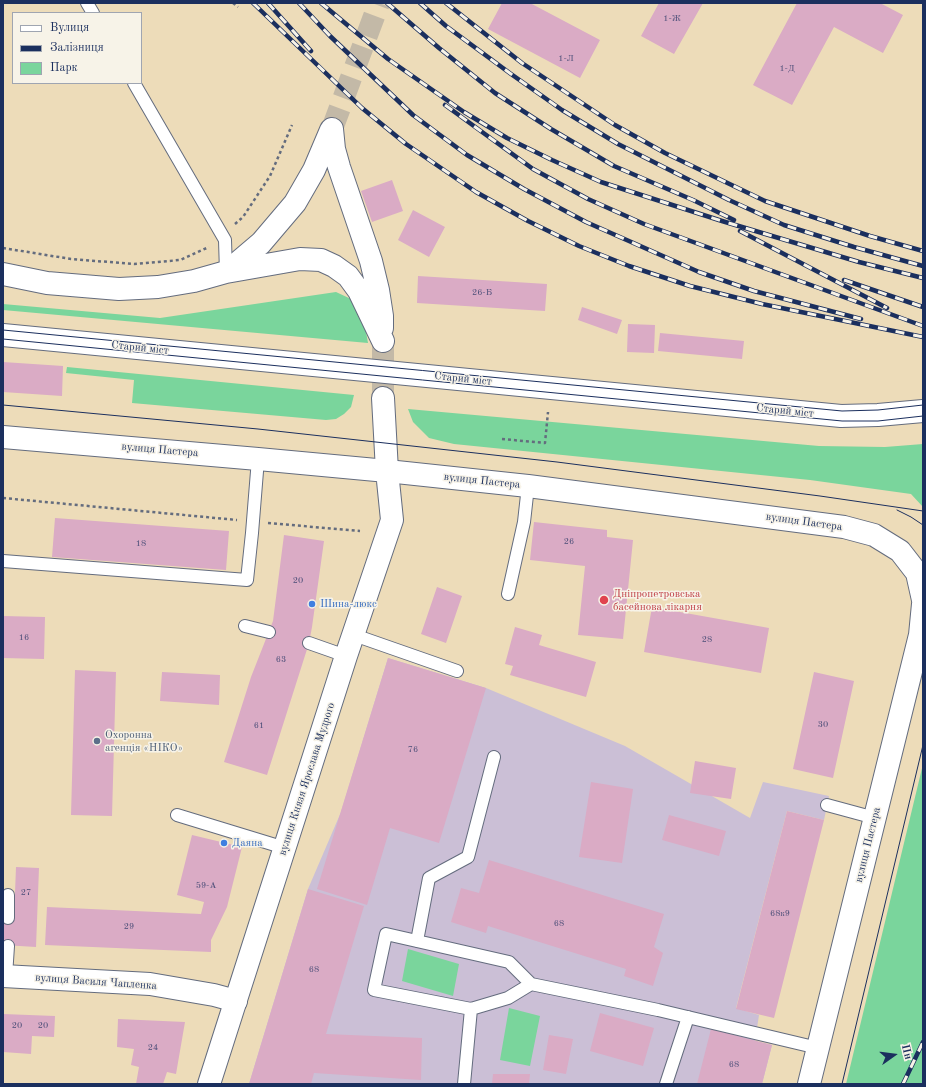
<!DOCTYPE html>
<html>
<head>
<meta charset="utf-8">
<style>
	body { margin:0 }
	#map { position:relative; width:926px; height:1087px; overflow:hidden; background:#eddcb9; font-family:"Old Standard TT",serif }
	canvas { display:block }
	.frame { position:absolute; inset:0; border:4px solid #1b2f5e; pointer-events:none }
	.legend { position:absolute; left:12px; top:12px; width:130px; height:72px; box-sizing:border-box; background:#f7f3e8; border:1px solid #9fa5b1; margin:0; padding:5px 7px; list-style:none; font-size:12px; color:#1b2f5e }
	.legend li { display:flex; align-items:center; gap:8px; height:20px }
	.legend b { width:20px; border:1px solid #9fa5b1 }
	.north { position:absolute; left:874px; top:1035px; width:40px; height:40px; -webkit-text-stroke:3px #f7f3e8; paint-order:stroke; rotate:76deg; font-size:11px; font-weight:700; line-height:16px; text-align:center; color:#1b2f5e }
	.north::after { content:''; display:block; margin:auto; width:14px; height:18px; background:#1b2f5e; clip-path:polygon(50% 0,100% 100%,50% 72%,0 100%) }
</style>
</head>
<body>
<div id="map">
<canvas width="926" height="1087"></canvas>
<div class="frame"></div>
<ul class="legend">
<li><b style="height:5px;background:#fff"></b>Вулиця</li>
<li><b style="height:5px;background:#1b2f5e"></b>Залізниця</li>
<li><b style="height:11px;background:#7ad59c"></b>Парк</li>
</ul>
<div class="north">Пн</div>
</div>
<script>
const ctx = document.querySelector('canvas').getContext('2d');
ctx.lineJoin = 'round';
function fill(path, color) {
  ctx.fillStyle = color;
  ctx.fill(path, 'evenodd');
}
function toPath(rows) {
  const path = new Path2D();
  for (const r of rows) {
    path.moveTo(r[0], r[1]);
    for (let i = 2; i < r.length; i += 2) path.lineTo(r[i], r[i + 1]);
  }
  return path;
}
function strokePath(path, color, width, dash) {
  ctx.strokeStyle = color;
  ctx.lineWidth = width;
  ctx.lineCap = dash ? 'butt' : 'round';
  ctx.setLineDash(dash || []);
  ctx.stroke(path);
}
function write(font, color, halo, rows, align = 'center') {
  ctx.font = font + ' "Old Standard TT",serif';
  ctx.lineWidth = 3;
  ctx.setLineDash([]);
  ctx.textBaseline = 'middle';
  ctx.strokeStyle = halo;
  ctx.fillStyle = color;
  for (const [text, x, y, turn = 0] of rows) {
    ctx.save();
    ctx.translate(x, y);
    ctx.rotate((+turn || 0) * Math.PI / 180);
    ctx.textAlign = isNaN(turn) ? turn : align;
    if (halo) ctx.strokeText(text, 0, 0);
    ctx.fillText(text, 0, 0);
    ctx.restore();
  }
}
fill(toPath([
	[388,658,486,688,625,746,750,818,763,782,829,796,824,820,787,811,736,1008,759,1015,755,1041,772,1045,762,1084,249,1084,308,889,341,812]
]), '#cbbfd6');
fill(toPath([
	[336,292,351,299,365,326,368,343,3,310,3,304,160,318],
	[67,367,354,395,351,407,344,414,336,419,326,420,132,403,134,380,66,373],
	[408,409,819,446,885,447,923,444,923,507,911,494,810,480,454,444,429,438,413,422],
	[923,764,923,1084,846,1084],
	[408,949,459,964,453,996,402,981],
	[509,1008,540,1016,530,1066,500,1060]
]), '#7ad59c');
fill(toPath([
	[502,3,530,3,600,40,580,78,488,29],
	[659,3,703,3,674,54,641,36],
	[797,3,880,3,903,15,883,53,834,27,792,105,753,85],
	[392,180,403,211,372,222,361,191],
	[413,210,445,227,429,257,398,240],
	[418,276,547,284,545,311,417,303],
	[582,307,622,320,617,334,578,320],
	[628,324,655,325,654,353,627,352],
	[660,333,744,341,742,359,658,351],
	[3,362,63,366,62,396,3,392],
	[55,518,229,531,226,570,52,557],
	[534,522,607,530,607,537,633,540,623,639,578,635,585,566,530,560],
	[284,535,324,541,312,627,309,643,267,775,224,762,251,677,273,621],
	[437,587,462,596,446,643,421,634],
	[652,607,769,628,761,673,644,652],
	[3,616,45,617,44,659,3,658],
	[515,627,542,635,539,645,596,662,586,697,510,675,513,666,505,664],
	[388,658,486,688,439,843,390,828,367,905,317,889],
	[75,670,116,672,112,816,71,815],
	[162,672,220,675,219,705,160,701],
	[814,672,854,681,833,778,793,769],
	[695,761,736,768,731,799,690,793],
	[591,782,633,789,622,863,579,857],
	[787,811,824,820,774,1018,736,1009],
	[669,815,726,831,719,856,662,840],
	[192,835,242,847,227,907,211,940,211,952,45,945,47,907,201,914,204,902,177,895],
	[489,860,664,914,654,947,663,953,653,986,624,976,626,969,488,926,486,933,451,922,461,888,479,893],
	[16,867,39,868,36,947,3,945,3,918,14,919],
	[308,889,364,906,326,1034,422,1038,421,1080,314,1073,311,1084,249,1084],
	[600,1013,654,1028,643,1066,590,1051],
	[3,1014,55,1016,54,1037,32,1036,31,1054,3,1052],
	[118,1019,185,1022,176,1074,167,1072,163,1084,136,1084,139,1067,131,1065,134,1049,117,1047],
	[711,1029,772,1045,762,1084,697,1084],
	[549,1035,573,1039,566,1074,543,1070],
	[493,1074,530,1074,529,1084,492,1084]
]), '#daabc5');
strokePath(toPath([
	[332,129,379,3],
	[383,341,383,398]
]), '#c3b9a7', 22, [22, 11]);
const service = toPath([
	[87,3,93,13],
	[134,83,225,240,226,272],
	[3,561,247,580,252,533,258,459],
	[508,594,524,522,528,486],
	[245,626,269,632],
	[354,635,457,671],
	[309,643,346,656],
	[827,805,875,818],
	[177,815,285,848],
	[8,895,8,918],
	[417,941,429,878,468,857,494,757],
	[6,976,8,946],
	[531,984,509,962,386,934,374,990,471,1009,508,998,531,984,658,1010,818,1048],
	[464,1084,471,1009],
	[666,1084,688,1017]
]);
const minor = toPath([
	[387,471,528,486,844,527,874,535,900,551,917,573,923,600],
	[3,976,150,984,214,995,236,1001],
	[809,1084,920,635,923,604]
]);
const tertiary = toPath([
	[332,129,334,149,339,167,371,261,378,290,382,316,382,328],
	[228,271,261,243,295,203,314,170,331,130],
	[3,274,47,283,119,289,158,287,194,281,226,272,300,259,321,260,334,266,348,276,359,291,383,341],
	[383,398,387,471]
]);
const secondary = toPath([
	[3,335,841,416,878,415,923,411],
	[3,437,258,459,387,471,392,520,346,656,209,1084]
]);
strokePath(service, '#646c7e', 14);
strokePath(minor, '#646c7e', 24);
strokePath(tertiary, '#646c7e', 24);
strokePath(secondary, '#646c7e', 24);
strokePath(toPath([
	[233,3,238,7],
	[235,224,243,217,270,176,292,125],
	[3,248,71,259,134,264,180,260,209,247],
	[502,439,545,443,548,412],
	[3,498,237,520],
	[268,523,360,531]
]), '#646c7e', 2.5, [3, 3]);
strokePath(service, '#fff', 12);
strokePath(minor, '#fff', 22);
strokePath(tertiary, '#fff', 22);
strokePath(secondary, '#fff', 22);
strokePath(toPath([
	[3,330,842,411,878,410,923,405],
	[3,339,842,421,878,421,923,416],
	[3,405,258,429,557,462,820,496,923,511],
	[897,510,911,517,923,525],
	[842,1084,923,745]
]), '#1b2f5e', 1);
const rail = toPath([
	[253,3,362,108,406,144,476,192,528,221,579,246,629,266,690,286,762,304,923,337],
	[268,3,311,51],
	[299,3,330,36,413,115,467,155,524,189,586,222,699,272,754,291,861,319],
	[321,3,388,59,464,112,507,138,552,160,601,182,722,221,859,262,923,278],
	[387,3,439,48,495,93,551,129,614,166,693,200,734,220],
	[420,3,446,26,511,74,562,110,618,144,729,200,784,225,854,247,923,266],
	[446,3,522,63,615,125,665,153,765,201,870,236,923,251],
	[445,105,533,169,588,199,644,224,923,326],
	[740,231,887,308],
	[844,280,923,307],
	[903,1084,923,1042]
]);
strokePath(rail, '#1b2f5e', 4.5);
strokePath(rail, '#f7f3e8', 3, [9]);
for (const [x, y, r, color] of [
	[604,600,5,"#e0444e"],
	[312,604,4,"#3f7fe0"],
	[97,741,4,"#5c6f8a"],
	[224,843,4,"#3f7fe0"]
]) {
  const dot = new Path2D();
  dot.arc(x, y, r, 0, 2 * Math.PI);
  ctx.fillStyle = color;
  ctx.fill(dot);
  strokePath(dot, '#f7f3e8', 1.5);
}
write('9px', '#4b4e78', null, [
	["1-Ж",672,19],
	["1-Л",566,59],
	["1-Д",787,69],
	["26-Б",482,293],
	["26",569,542],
	["18",141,544],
	["20",298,581],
	["16",24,638],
	["28",707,640],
	["63",281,660],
	["30",823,725],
	["61",259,726],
	["76",413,750],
	["59-А",206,886],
	["27",26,893],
	["68к9",780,914],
	["68",559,924],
	["29",129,927],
	["68",314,970],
	["20",17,1026],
	["20",43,1026],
	["24",153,1048],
	["68",734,1065]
]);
write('11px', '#1b2f5e', '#f7f3e8', [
	["Старий міст",140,348,6],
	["Старий міст",463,379,6],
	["Старий міст",785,411,6],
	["вулиця Пастера",160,450,5],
	["вулиця Пастера",482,481,6],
	["вулиця Пастера",804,522,8],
	["вулиця Князя Ярослава Мудрого",307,779,-72],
	["вулиця Пастера",868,845,-76],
	["вулиця Василя Чапленка",96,982,4]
]);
write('11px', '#be3a42', '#f7f3e8', [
	["Дніпропетровська",613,594],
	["басейнова лікарня",613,607]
], 'left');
write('11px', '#366cbe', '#f7f3e8', [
	["Шина-люкс",320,604],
	["Даяна",232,843]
], 'left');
write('11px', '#4e5e75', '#f7f3e8', [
	["Охоронна",105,735],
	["агенція «НІКО»",105,748]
], 'left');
</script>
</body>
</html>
